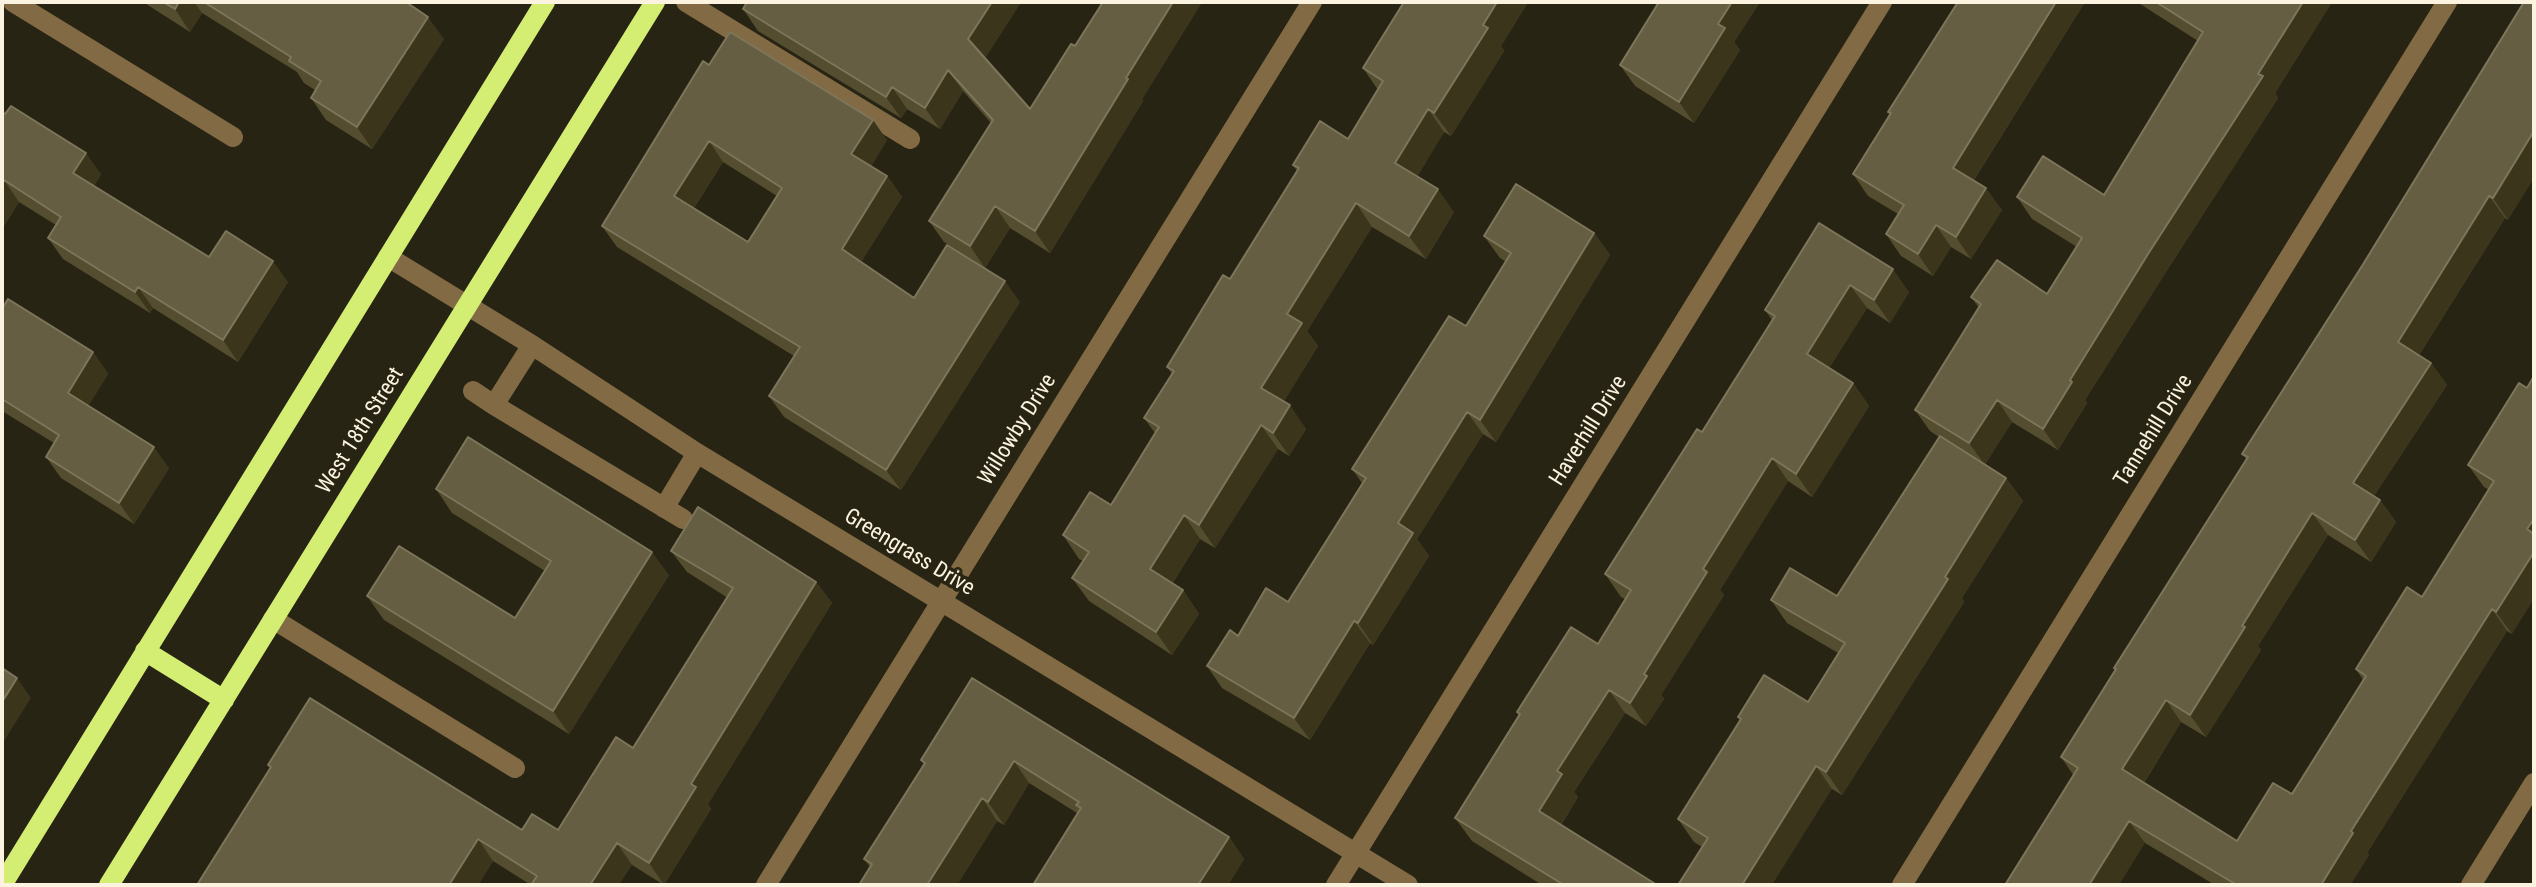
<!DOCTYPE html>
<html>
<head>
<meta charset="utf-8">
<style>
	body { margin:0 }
	#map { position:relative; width:2536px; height:887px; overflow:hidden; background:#282414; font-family:"Roboto Condensed",sans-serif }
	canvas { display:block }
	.frame { position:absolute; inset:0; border:4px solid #fbf3df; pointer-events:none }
</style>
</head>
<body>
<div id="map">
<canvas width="2536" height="887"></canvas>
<div class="frame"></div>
</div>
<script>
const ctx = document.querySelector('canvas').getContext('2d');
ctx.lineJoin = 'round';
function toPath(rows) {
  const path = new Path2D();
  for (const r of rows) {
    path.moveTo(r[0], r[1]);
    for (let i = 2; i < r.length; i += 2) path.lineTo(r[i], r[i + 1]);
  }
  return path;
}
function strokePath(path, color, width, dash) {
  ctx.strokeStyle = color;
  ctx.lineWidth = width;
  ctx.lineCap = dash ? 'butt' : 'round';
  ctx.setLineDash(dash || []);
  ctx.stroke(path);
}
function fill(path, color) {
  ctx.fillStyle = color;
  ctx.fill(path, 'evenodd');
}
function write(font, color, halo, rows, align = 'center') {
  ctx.font = font + ' "Roboto Condensed",sans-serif';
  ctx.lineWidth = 7;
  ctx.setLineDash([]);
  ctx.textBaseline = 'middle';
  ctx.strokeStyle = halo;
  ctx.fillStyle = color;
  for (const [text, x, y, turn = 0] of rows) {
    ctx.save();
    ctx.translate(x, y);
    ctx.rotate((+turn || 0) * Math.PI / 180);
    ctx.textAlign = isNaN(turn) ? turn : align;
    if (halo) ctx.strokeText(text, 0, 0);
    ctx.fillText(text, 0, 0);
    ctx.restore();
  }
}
strokePath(toPath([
	[13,2,233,137],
	[686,2,910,139],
	[388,257,532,345,697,453,1408,885],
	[473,391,494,405,532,345],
	[494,405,683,519],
	[664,508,697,453],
	[273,619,515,768],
	[766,885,1312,2],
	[1336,885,1882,2],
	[1902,885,2447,2],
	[2471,885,2534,783]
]), '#826b44', 20);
strokePath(toPath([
	[145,651,224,700],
	[2,885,545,2],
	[109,885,655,2]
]), '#d3ee72', 20);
fill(toPath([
	[143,2,406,2,444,39,372,149,326,120,311,98,315,90,304,83,297,72,202,13,190,32],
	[747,2,1021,2,985,58,1030,109,1075,46,1103,2,1202,2,1142,99,1143,101,1050,253,1010,228,985,268,944,242,929,221,991,123,963,91,940,129,907,109,901,118,758,31,743,9],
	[1404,2,1528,2,1501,46,1504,51,1451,136,1444,132,1417,176,1454,212,1426,259,1372,227,1307,331,1318,346,1284,401,1306,429,1289,456,1278,449,1215,548,1200,539,1172,584,1183,590,1199,614,1172,655,1089,601,1072,578,1083,561,1079,559,1063,535,1111,505,1155,433,1144,418,1172,374,1167,367,1230,279,1297,171,1293,165,1348,139,1378,90,1363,68],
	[1659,2,1760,2,1734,42,1740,50,1694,123,1635,86,1620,65],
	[2085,2,1974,180,2002,210,1971,259,1951,247,1933,276,1901,256,1886,234,1898,214,1868,196,1853,174,1890,115,1888,112],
	[2137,2,2332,2,2275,93,2278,98,2164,275,2085,400,2087,403,2058,450,2012,422,1985,464,2006,478,2023,501,1962,598,1964,602,1842,795,1832,789,1702,847,1694,842,1678,819,1740,720,1738,717,1808,702,1838,653,1787,623,1771,600,1837,596,1939,437,1930,431,1915,410,1979,308,1971,297,2047,294,2077,247,2032,219,2017,197,2104,195,2198,41],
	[2524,2,2508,220,2505,218,2419,355,2431,363,2447,385,2374,496,2380,500,2396,522,2371,562,2328,535,2258,646,2261,650,2206,737,2181,722,2144,783,2237,841,2292,794,2363,680,2356,669,2422,597,2489,490,2484,487,2468,465,2519,383,2512,634,2507,631,2367,853,2369,855,2350,885,2215,885,2145,843,2074,776,2061,757,2115,670,2114,668,2246,459,2242,454,2362,266],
	[709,65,887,140,871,166,887,176,902,197,861,262,914,298,1020,302,901,490,784,417,769,396,794,356,617,247,602,226],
	[723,162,777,196,748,242,694,208],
	[2,112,101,174,94,186,209,257,288,282,238,362,153,308,150,313,63,259,48,238,56,225,19,202,2,229],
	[1819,223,1909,292,1890,323,1867,308,1829,368,1853,383,1869,406,1812,497,1788,481,1720,590,1724,595,1661,695,1664,699,1646,726,1625,713,1574,792,1578,797,1561,825,1657,885,1542,885,1472,841,1455,818,1519,716,1517,712,1598,644,1625,599,1621,597,1605,574,1702,432,1772,320,1765,310],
	[1594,233,1610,255,1496,442,1483,434,1417,539,1429,556,1373,645,1370,643,1310,740,1222,688,1207,666,1238,636,1288,602,1362,483,1352,469,1466,326,1506,262,1500,258,1484,236],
	[2,309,93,352,108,374,88,406,169,468,134,524,61,478,46,457,54,443,2,411],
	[436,489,669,575,569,734,384,620,367,596,515,618,545,571,452,513],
	[671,551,816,582,832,603,708,804,711,809,664,885,632,865,531,885,493,861,478,885,197,885,270,768,268,765,522,830,558,830,633,748,728,598,687,572],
	[972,678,1229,837,1244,859,1228,885,1033,885,1077,813,1029,783,1004,825,997,821,957,885,859,885,870,867,864,859,924,764,921,760]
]), '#544d2f');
fill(toPath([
	[179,2,194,2,202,13,190,32,175,9],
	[992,2,1021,2,983,61,968,39],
	[1173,2,1202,2,1142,99,1143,101,1050,253,1035,231,1126,78],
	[1497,2,1528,2,1501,46,1504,51,1451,136,1434,113,1483,25],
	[1732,2,1760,2,1734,42,1740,50,1694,123,1679,102,1718,24],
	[2056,2,2085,2,1968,189,1953,168],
	[2303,2,2332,2,2275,93,2278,98,2164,275,2085,400,2087,403,2058,450,2043,429,2070,380],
	[428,17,444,39,372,149,357,127],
	[948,70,963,91,940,129,925,108],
	[892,87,907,109,901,118,886,97],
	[1428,109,1444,132,1412,186,1395,163],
	[873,120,887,140,866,175,851,154],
	[2534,131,2534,178,2508,220,2493,198],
	[709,141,723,162,688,217,674,196],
	[86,153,101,174,89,194,73,173],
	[887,176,902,197,856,270,842,249],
	[4,180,19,202,2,229,2,183],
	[1986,188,2002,210,1971,259,1956,237],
	[1438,189,1454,212,1426,259,1409,236],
	[2489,196,2505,218,2413,364,2398,342],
	[1356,203,1372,227,1307,331,1318,346,1278,411,1261,388,1287,314],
	[995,206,1010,228,985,268,970,246],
	[1936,225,1951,247,1933,276,1918,254],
	[1594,233,1610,255,1496,442,1480,420],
	[273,261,288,282,238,362,223,340],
	[1893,269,1909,292,1890,323,1874,300],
	[1005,281,1020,302,901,490,886,470],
	[1850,285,1867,308,1823,378,1807,354],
	[138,287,153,308,150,313,135,292],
	[93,352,108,374,83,414,68,393],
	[2431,363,2447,385,2368,505,2353,483],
	[1853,383,1869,406,1812,497,1796,474],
	[1997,400,2012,422,1985,465,1969,443],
	[1290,405,1306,429,1289,456,1273,433],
	[1467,412,1483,434,1417,539,1429,556,1373,645,1358,623,1398,523],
	[1261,425,1278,449,1215,548,1199,525],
	[154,447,169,468,134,524,119,503],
	[1772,458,1788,481,1720,590,1724,595,1661,695,1664,699,1646,726,1630,703,1644,674,1703,569],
	[2006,478,2023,501,1962,598,1964,602,1842,795,1826,772,1945,577],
	[2380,500,2396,522,2371,562,2355,540],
	[2312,513,2328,535,2258,646,2261,650,2206,737,2190,715,2242,626],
	[1184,515,1200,539,1166,593,1150,569],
	[2534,519,2534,539,2527,529],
	[652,552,669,575,569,734,553,711],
	[2534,552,2534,599,2512,634,2496,612],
	[816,582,832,603,708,804,711,809,664,885,649,863,691,784],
	[1183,590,1199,614,1172,655,1156,632],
	[2492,609,2507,631,2367,853,2369,855,2350,885,2321,885,2351,831],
	[1354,621,1370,643,1310,740,1294,718],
	[17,678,31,698,2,744,2,702],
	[1609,690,1625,713,1574,792,1578,797,1555,834,1539,811,1557,771],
	[2166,700,2181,722,2138,792,2122,769],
	[1014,761,1029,783,1004,825,988,802],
	[1816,766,1832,789,1772,885,1742,885],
	[982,798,997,821,957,885,927,885],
	[2129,821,2145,843,2119,885,2089,885],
	[1229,837,1244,859,1228,885,1198,885],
	[478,839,493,861,478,885,449,885],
	[617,843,632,865,619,885,590,885]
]), '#3b351c');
const building = toPath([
	[163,2,179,2,175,9,163,2],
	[204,2,406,2,428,17,357,127,311,98,321,81,289,61,291,57,204,2],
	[747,2,992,2,968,39,1030,109,1071,44,1075,46,1103,2,1173,2,1126,78,1128,79,1035,231,995,206,970,246,929,221,993,120,948,70,925,108,892,87,886,97,743,9,747,2],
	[1404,2,1497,2,1483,25,1488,28,1434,113,1428,109,1395,163,1438,189,1409,236,1356,203,1287,314,1302,323,1261,388,1290,405,1273,433,1261,425,1199,525,1184,515,1150,569,1183,590,1156,632,1072,578,1089,552,1063,535,1090,492,1111,505,1159,427,1144,418,1174,371,1167,367,1223,275,1230,279,1299,168,1293,165,1320,121,1348,139,1383,81,1363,68,1404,2],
	[1659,2,1732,2,1718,24,1725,28,1679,102,1620,65,1659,2],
	[1958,2,2056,2,1953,168,1986,188,1956,237,1936,225,1918,254,1886,234,1904,205,1853,174,1891,113,1888,112,1958,2],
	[2156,2,2303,2,2258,74,2263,76,2148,254,2070,380,2072,382,2043,429,1997,400,1969,443,1915,410,1981,304,1971,297,1997,260,2047,294,2082,238,2017,197,2043,156,2104,195,2203,32,2156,2],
	[2524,2,2534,2,2534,131,2493,198,2489,196,2398,342,2431,363,2353,483,2380,500,2355,540,2312,513,2242,626,2245,627,2190,715,2166,700,2122,769,2237,841,2273,783,2292,794,2366,676,2356,669,2407,587,2422,597,2494,481,2468,465,2519,383,2527,388,2534,376,2534,519,2527,529,2534,534,2534,552,2496,612,2492,609,2351,831,2353,833,2321,885,2237,885,2129,821,2089,885,2005,885,2078,768,2061,757,2116,669,2114,668,2248,457,2242,454,2362,266,2524,2],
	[730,32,873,120,851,154,887,176,842,249,914,298,947,245,1005,281,886,470,769,396,800,347,602,226,703,61,709,65,730,32],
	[709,141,782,188,748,242,674,196,709,141],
	[11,106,86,153,73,173,209,257,226,231,273,261,223,340,138,287,135,292,48,238,61,217,4,180,2,183,2,112,5,114,11,106],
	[1516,184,1594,233,1480,420,1467,412,1398,523,1413,533,1358,623,1354,621,1294,718,1207,666,1230,630,1238,636,1266,588,1288,602,1366,478,1352,469,1449,316,1466,326,1511,253,1484,236,1516,184],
	[1819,223,1893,269,1874,300,1850,285,1807,354,1853,383,1796,474,1772,458,1703,569,1707,572,1644,674,1647,676,1630,703,1609,690,1557,771,1562,774,1539,811,1657,885,1564,885,1455,818,1520,714,1517,712,1571,627,1598,644,1631,590,1605,574,1697,429,1702,432,1775,316,1765,310,1819,223],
	[8,299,93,352,68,393,154,447,119,503,46,457,59,435,2,399,2,309,8,299],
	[1940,436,2006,478,1945,577,1948,579,1826,772,1816,766,1742,885,1678,885,1708,838,1678,819,1741,719,1738,717,1764,675,1808,702,1845,643,1771,600,1790,568,1837,596,1940,436],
	[468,437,652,552,553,711,367,596,399,546,515,618,551,561,436,489,468,437],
	[698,507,816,582,691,784,696,787,649,863,617,843,590,885,531,885,537,876,478,839,449,885,197,885,271,767,268,765,310,698,522,830,532,814,558,830,616,737,633,748,733,588,671,551,698,507],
	[2,668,17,678,2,702,2,668],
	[972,678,1229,837,1198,885,1033,885,1081,808,1076,805,1079,802,1014,761,988,802,982,798,927,885,859,885,872,864,864,859,925,763,921,760,972,678]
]);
fill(building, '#665e42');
strokePath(building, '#7d765b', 2);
write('22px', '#fbf3df', '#282414', [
	["Willowby Drive",1018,430,-58],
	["West 18th Street",361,431,-58],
	["Haverhill Drive",1589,431,-58],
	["Tannehill Drive",2154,431,-58],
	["Greengrass Drive",909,553,31]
]);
</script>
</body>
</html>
